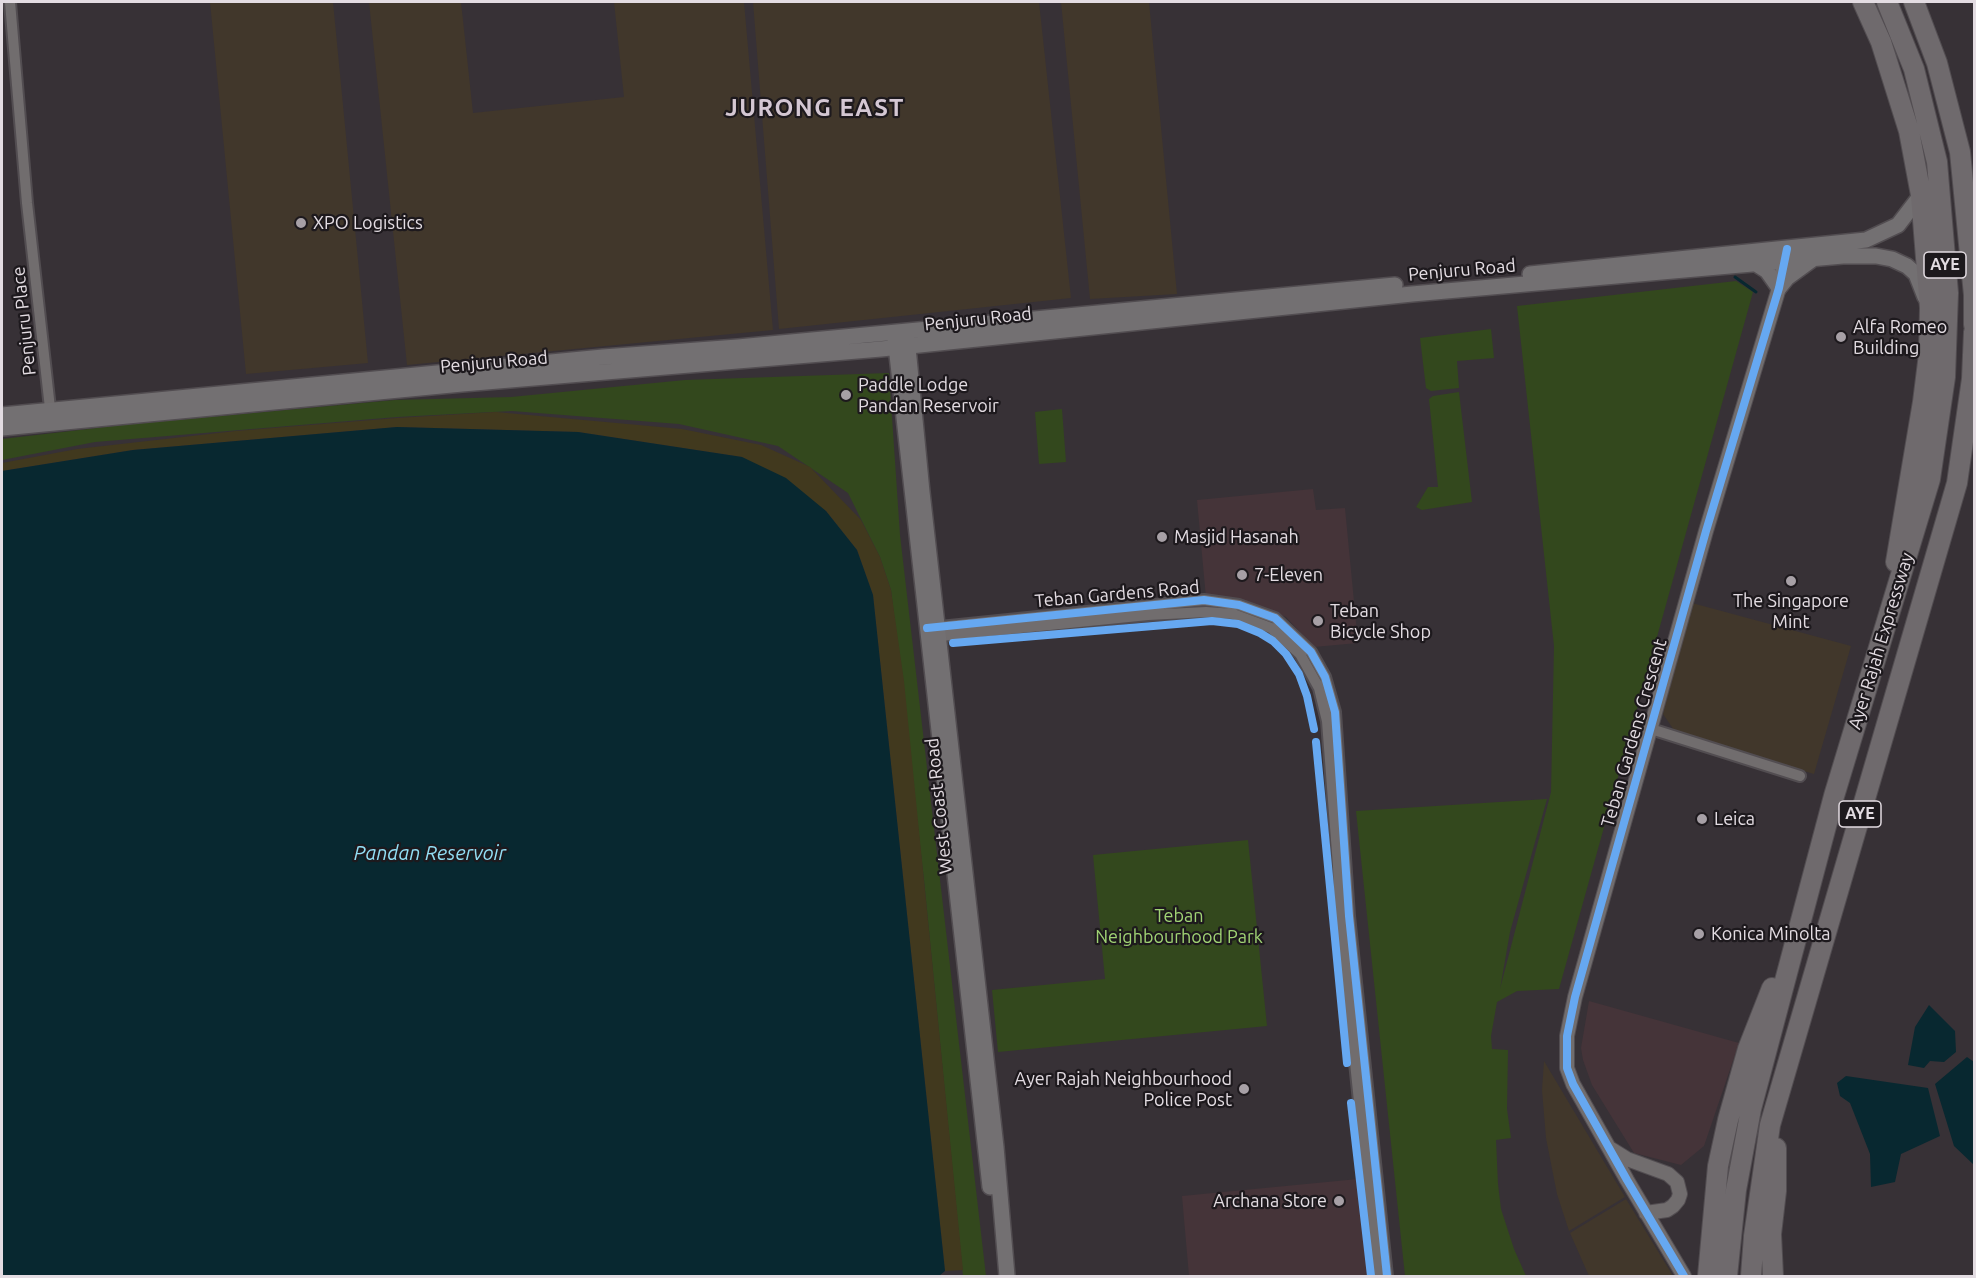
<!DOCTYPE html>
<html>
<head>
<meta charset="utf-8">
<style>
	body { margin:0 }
	#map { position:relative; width:1976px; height:1278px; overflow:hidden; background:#373136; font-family:Ubuntu,sans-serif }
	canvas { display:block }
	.frame { position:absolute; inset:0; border:3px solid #e3dce2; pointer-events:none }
</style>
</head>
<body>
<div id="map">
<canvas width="1976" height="1278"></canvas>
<div class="frame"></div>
</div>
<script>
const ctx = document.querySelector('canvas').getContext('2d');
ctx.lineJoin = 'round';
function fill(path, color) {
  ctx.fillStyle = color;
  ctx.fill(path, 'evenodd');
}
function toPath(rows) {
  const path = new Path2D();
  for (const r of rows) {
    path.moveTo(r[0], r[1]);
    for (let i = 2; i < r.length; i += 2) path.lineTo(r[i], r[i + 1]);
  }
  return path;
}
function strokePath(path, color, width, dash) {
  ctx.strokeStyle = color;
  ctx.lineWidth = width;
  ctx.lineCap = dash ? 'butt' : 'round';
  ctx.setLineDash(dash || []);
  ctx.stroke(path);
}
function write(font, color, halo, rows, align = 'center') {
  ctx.font = font + ' Ubuntu,sans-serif';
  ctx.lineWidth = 4.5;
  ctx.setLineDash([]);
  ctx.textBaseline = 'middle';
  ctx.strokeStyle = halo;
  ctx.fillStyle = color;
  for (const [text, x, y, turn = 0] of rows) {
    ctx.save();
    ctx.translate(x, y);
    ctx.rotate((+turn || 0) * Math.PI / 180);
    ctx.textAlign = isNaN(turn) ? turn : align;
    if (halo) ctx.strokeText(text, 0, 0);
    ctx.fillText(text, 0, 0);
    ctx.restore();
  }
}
fill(toPath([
	[1313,489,1316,510,1345,508,1358,643,1314,647,1286,617,1249,602,1206,598,1197,500],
	[1589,1001,1739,1043,1704,1146,1681,1165,1634,1153,1592,1085,1583,1060,1581,1048],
	[1358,1179,1368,1276,1189,1276,1182,1196]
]), '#453439');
fill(toPath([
	[210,2,333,2,368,363,246,374],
	[369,2,461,2,473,113,624,97,614,2,744,2,773,330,407,365],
	[753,2,1039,2,1071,298,779,329],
	[1061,2,1149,2,1177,294,1090,299],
	[1692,603,1851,646,1814,774,1676,733,1663,714],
	[1544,1061,1625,1197,1569,1231,1557,1194,1546,1138,1542,1090],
	[1626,1199,1673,1276,1589,1276,1570,1233]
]), '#41372b');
fill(toPath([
	[1736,281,1753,292,1559,989,1517,991,1497,1002,1491,1036,1492,1049,1508,1050,1507,1109,1511,1138,1496,1140,1498,1184,1501,1209,1514,1249,1526,1276,1405,1276,1356,811,1547,799,1510,932,1500,989,1551,792,1554,646,1517,306],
	[1491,329,1494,358,1457,361,1459,388,1431,391,1426,388,1420,338],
	[889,373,900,535,986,1276,963,1276,924,880,891,590,880,557,848,493,778,446,679,424,512,411,397,417,95,442,2,460,2,439,123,425,395,400,511,397,685,380],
	[1459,392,1472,502,1422,510,1416,507,1428,487,1438,487,1429,399,1433,396],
	[1062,409,1066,462,1039,464,1035,412],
	[1248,840,1267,1026,998,1052,992,990,1105,979,1093,855]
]), '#33481d');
fill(toPath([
	[496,412,682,429,761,445,810,467,861,520,880,557,891,590,904,681,963,1270,945,1271,873,595,857,550,826,511,742,457,578,432,397,427,133,450,2,471,2,463,77,449,236,431,397,418]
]), '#41391e');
fill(toPath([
	[397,427,578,432,742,457,786,478,826,511,857,550,873,595,945,1271,939,1276,2,1276,2,471,133,450],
	[1929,1005,1955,1031,1956,1052,1944,1062,1930,1061,1924,1068,1908,1065,1915,1027],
	[1967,1057,1974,1062,1974,1165,1954,1146,1935,1084],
	[1846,1076,1928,1088,1940,1136,1901,1154,1895,1182,1871,1187,1870,1154,1850,1103,1840,1096,1837,1083]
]), '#082830');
strokePath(toPath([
	[1735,277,1756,292]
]), '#082830', 3);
const minor = toPath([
	[10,2,27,203,51,417],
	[930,628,1204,600,1239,605,1275,618,1311,652,1325,677,1335,712,1349,916,1387,1276],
	[931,637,1148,615,1206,612,1233,614,1271,628,1300,654,1319,688,1327,721,1338,866,1340,917,1377,1276],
	[1651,729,1800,776]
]);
const tertiary = toPath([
	[1611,1149,1627,1159,1668,1174,1677,1182,1680,1194,1678,1200,1673,1206,1667,1210,1646,1213],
	[1684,1276,1627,1180,1573,1084,1567,1068,1567,1036,1575,997,1706,531,1779,288,1787,251]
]);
const secondary = toPath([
	[1756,264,1767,271,1779,288,1787,278,1813,259],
	[1530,274,1866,240,1898,225,1921,195],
	[895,337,990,1187],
	[907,337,922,492,996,1147,1007,1276],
	[2,415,603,357,738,347,1395,285],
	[2,428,462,384,881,349,1412,294,1843,256,1876,256,1892,259,1907,266,1916,274,1925,297]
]);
const motorway = toPath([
	[1863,2,1881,42,1909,131,1921,195,1930,308,1929,354,1923,402,1896,562],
	[1914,2,1937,63,1960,152,1974,295,1974,325],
	[1708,1276,1718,1166,1728,1120,1748,1049,1772,988],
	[1727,1276,1736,1190,1751,1109,1834,796,1930,479,1945,377,1948,293,1937,162,1914,69,1887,2],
	[1751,1276,1754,1236,1770,1125,1957,483,1972,379,1974,332],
	[1773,1276,1771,1234,1776,1191,1776,1148]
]);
strokePath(minor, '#524d51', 14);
strokePath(tertiary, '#524d51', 16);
strokePath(secondary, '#524d51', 18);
strokePath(motorway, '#524d51', 22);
strokePath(minor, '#716d6e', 10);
strokePath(tertiary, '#716d6e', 14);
strokePath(secondary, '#737072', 15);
strokePath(motorway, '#6f6a6d', 20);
strokePath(toPath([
	[927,628,1204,600,1239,605,1275,618,1311,652,1325,677,1335,712,1349,916,1387,1276],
	[953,643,1212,621,1238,624,1260,633,1273,641,1286,654,1299,674,1307,696,1314,729],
	[1316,742,1347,1063],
	[1351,1103,1371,1276],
	[1684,1276,1627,1180,1573,1084,1567,1068,1567,1036,1575,997,1706,531,1779,288,1787,249]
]), '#66a8f1', 8);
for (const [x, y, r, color] of [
	[301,223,6,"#a7a0a6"],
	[1841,337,6,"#a7a0a6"],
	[846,395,6,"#a7a0a6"],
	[1162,537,6,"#a7a0a6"],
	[1242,575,6,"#a7a0a6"],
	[1791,581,6,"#a7a0a6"],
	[1318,621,6,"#a7a0a6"],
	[1702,819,6,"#a7a0a6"],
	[1699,934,6,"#a7a0a6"],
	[1244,1089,6,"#a7a0a6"],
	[1339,1201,6,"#a7a0a6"]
]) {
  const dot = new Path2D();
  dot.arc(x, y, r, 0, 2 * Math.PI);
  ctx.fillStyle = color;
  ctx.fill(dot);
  strokePath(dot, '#1d191d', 2);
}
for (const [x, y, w] of [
	[1945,265,42],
	[1860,814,42]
]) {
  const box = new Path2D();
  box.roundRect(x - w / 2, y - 13, w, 26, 4.5);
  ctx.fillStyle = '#1d191d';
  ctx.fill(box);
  strokePath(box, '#e3dce2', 1.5);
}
write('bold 16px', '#e3dce2', null, [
	["AYE",1945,265],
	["AYE",1860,814]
]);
write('18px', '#e3dce2', '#1d191d', [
	["XPO Logistics",313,223],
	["Alfa Romeo",1853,327],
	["Building",1853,348],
	["Paddle Lodge",858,385],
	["Pandan Reservoir",858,406],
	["Masjid Hasanah",1174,537],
	["7-Eleven",1254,575],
	["The Singapore",1791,601,"center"],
	["Mint",1791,622,"center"],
	["Teban",1330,611],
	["Bicycle Shop",1330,632],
	["Leica",1714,819],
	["Konica Minolta",1711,934],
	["Ayer Rajah Neighbourhood",1232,1079,"right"],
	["Police Post",1232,1100,"right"],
	["Archana Store",1327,1201,"right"]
], 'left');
write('18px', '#e3dce2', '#1d191d', [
	["Penjuru Road",1462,270,-5],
	["Penjuru Road",978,319,-6],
	["Penjuru Place",24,321,-96],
	["Penjuru Road",494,362,-5],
	["Teban Gardens Road",1117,594,-5],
	["Ayer Rajah Expressway",1881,641,-73],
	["Teban Gardens Crescent",1634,733,-74],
	["West Coast Road",939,806,-96]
]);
write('18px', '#a0d374', '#1d191d', [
	["Teban",1179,916],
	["Neighbourhood Park",1179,937]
]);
write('italic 20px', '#92def4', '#1d191d', [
	["Pandan Reservoir",430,853]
]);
ctx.letterSpacing = '1.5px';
write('bold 24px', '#d4c7d3', '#1d191d', [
	["JURONG EAST",815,108]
]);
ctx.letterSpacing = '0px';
</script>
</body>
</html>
